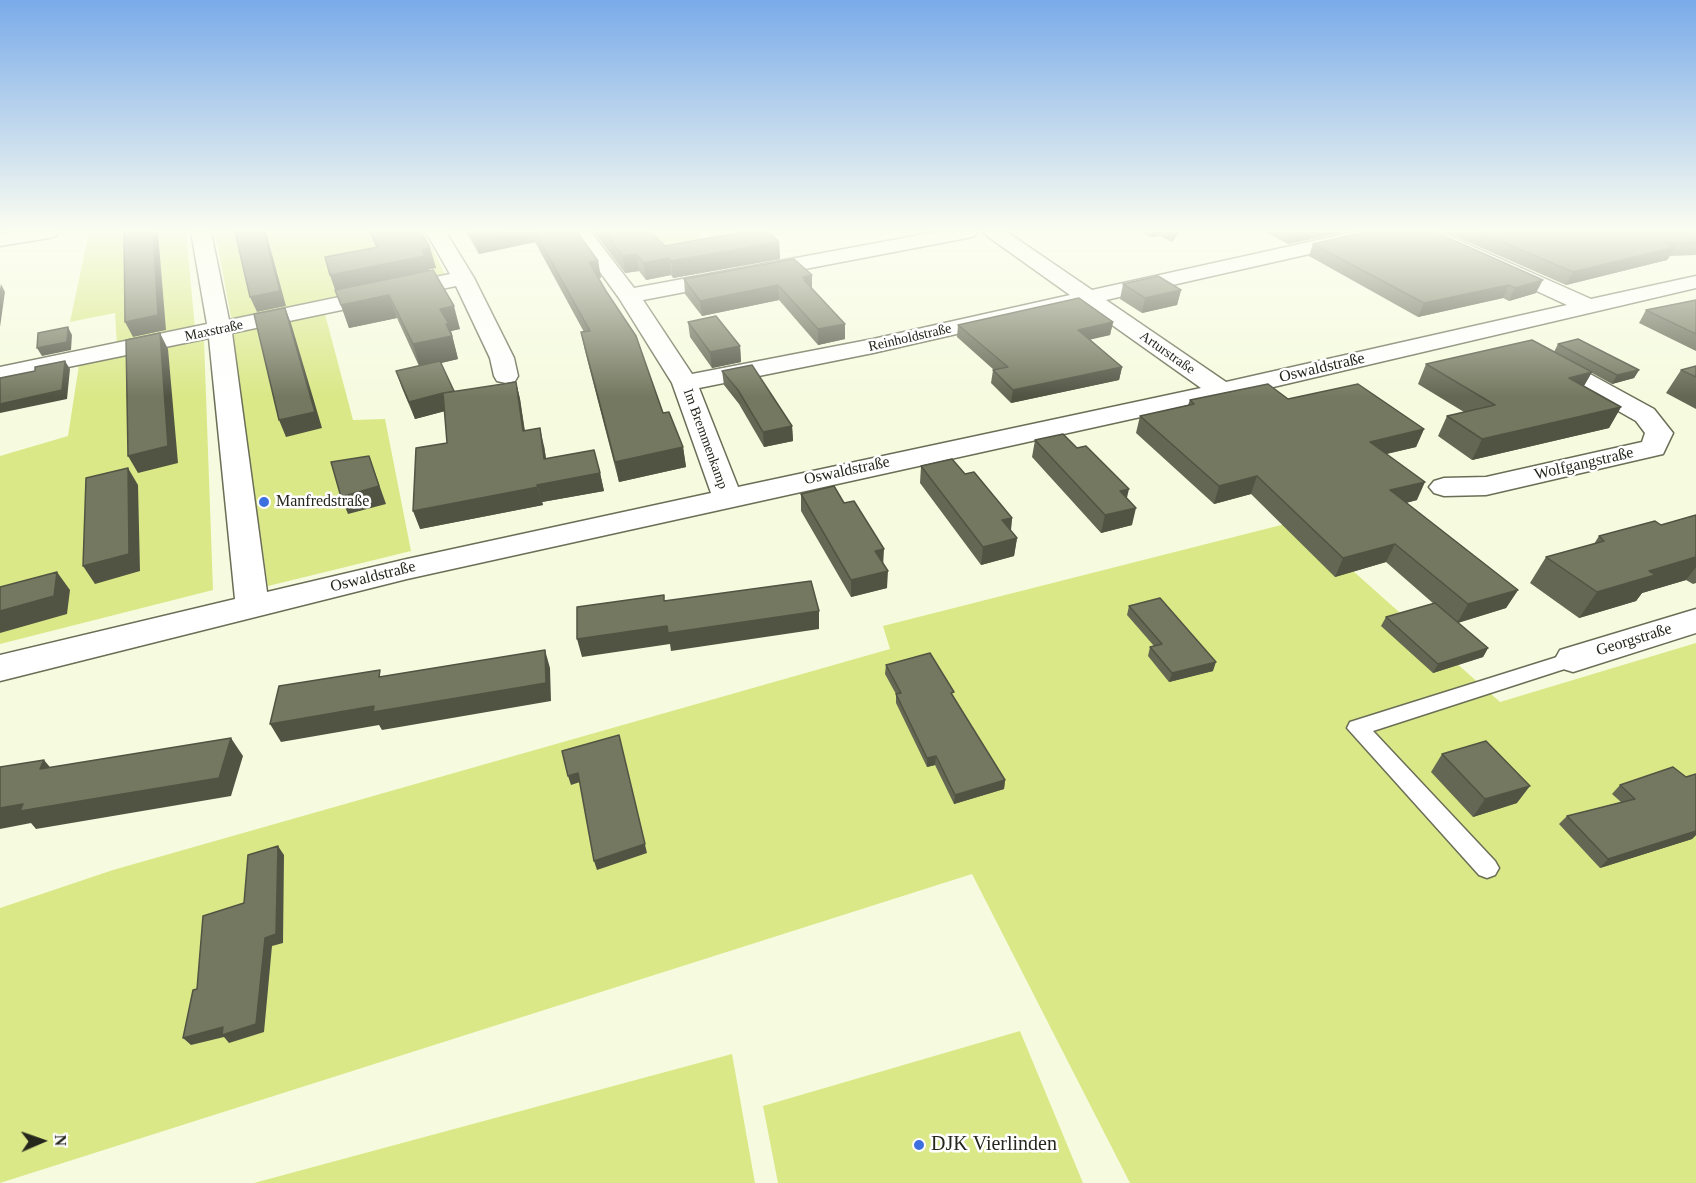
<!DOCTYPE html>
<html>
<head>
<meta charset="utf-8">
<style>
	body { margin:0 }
	#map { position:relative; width:1696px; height:1183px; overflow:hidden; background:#f6fbdf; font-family:Georgia,serif }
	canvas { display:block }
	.north { position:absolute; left:12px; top:1111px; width:60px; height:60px; -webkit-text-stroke:4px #fff; paint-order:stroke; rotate:88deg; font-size:16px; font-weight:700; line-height:24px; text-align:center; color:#25271d }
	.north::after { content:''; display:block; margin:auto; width:21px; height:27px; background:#25271d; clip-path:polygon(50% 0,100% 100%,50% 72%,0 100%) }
</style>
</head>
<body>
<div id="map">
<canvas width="1696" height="1183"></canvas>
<div class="north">N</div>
</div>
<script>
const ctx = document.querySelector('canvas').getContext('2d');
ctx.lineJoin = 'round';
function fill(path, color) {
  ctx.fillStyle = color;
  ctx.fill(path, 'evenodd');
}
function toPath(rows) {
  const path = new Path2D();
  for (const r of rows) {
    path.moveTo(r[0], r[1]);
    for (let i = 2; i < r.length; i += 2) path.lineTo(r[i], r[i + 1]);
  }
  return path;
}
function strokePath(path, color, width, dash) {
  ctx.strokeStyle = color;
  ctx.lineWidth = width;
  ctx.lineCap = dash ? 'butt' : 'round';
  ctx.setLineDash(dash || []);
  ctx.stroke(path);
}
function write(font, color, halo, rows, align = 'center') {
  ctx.font = font + ' Georgia,serif';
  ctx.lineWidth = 5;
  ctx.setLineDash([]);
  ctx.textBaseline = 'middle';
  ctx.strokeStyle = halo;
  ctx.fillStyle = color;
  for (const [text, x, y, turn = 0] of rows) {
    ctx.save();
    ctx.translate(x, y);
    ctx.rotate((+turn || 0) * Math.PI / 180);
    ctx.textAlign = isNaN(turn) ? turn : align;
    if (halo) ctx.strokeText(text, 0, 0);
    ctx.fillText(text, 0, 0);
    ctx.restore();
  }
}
fill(toPath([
	[89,232,186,232,195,328,117,346,115,313,70,322],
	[215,232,424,232,446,276,322,300,232,322],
	[649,232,697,232,713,251,670,259],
	[325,314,353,420,385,419,411,551,268,586,230,333],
	[204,340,213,590,0,644,0,456,68,436,79,365],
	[1297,521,1500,702,1696,643,1696,1183,1130,1183,972,874,0,1183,0,908,113,870,890,649,883,626],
	[1020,1031,1083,1183,778,1183,763,1106],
	[732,1054,755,1183,254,1183]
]), '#dae887');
const service = toPath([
	[1573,652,1580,654,1583,659,1580,664,1373,731,1495,861,1499,868,1495,875,1487,878,1479,875,1347,728,1350,722,1573,652]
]);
const minor = toPath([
	[13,232,59,232,56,236,49,238,0,246,0,234,13,232],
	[191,232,211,232,229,320,450,274,426,232,446,232,474,278,514,358,518,376,515,381,506,383,497,381,494,376,490,358,456,286,232,333,267,592,407,559,711,493,672,383,619,298,571,232,591,232,634,288,936,232,977,232,974,236,967,238,643,300,692,374,873,339,1070,295,987,236,984,232,1007,232,1092,290,1354,232,1390,232,1387,236,1380,238,1106,300,1226,382,1567,305,1417,236,1414,232,1440,232,1591,299,1696,276,1696,288,1222,399,407,579,0,681,0,655,235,599,209,338,0,381,0,367,207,324,191,232],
	[1084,305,1201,388,738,487,699,388,873,353,1084,305],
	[1548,354,1557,356,1654,409,1673,433,1663,454,1486,495,1444,496,1434,493,1429,487,1434,481,1444,478,1486,477,1642,442,1645,433,1636,421,1539,366,1536,361,1539,356,1548,354],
	[1696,609,1696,633,1573,672,1560,668,1555,659,1560,650,1696,609]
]);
strokePath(service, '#6a6e56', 3);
strokePath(minor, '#6a6e56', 3);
fill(service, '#fff');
fill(minor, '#fff');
fill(toPath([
	[369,232,421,232,430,248,436,268,429,269,430,271,460,329,451,331,458,359,441,363,454,392,516,382,520,399,525,431,544,446,546,459,600,473,604,491,542,502,543,505,420,529,447,443,445,411,415,419,402,388,396,371,419,366,397,318,349,328,330,275,376,247],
	[466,232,577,232,598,261,601,278,598,278,663,413,683,447,686,467,619,482,585,351,581,332,584,332,535,242,479,254],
	[594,232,651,232,665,246,779,242,780,259,673,278,671,275,646,280,639,271,625,273],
	[1142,232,1179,232,1172,242,1160,236,1151,237],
	[1265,232,1344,232,1288,244],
	[1365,232,1536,293,1509,301,1503,298,1418,317,1309,256,1313,244],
	[1445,232,1696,232,1696,255,1670,256,1667,260,1566,285],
	[812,275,812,289,845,324,845,339,818,345,779,300,702,316,685,294,684,279],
	[1123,284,1181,290,1177,305,1142,313,1120,299],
	[1696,300,1696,351,1639,323,1646,310],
	[688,322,740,346,741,362,712,368,690,337],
	[1113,322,1110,335,1090,339,1122,367,1119,380,1011,403,991,383,993,370,994,370,957,337,958,325],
	[1558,344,1639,370,1634,378,1612,384,1554,352],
	[1426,364,1592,372,1584,386,1621,407,1609,428,1472,460,1438,436,1447,416,1464,412,1418,384],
	[1696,366,1696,409,1666,393,1681,370],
	[722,371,792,426,793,441,764,447,739,404,724,385],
	[1288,399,1424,429,1416,447,1387,454,1417,500,1406,503,1518,590,1506,608,1458,623,1488,648,1483,657,1433,673,1381,626,1386,617,1434,604,1386,562,1335,577,1251,494,1214,504,1136,433,1140,416,1188,405,1190,400],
	[1035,440,1127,498,1132,525,1101,533,1032,457],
	[921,466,965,474,1012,518,1011,531,1017,538,1014,556,981,565,920,483],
	[801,494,844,503,883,564,887,588,851,597,801,511],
	[1696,515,1696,583,1693,584,1686,580,1642,593,1636,601,1579,618,1530,583,1546,557,1594,544,1599,536,1661,525],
	[1129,606,1213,671,1169,682,1148,656,1150,647,1154,646,1127,615],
	[886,665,953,697,1005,780,1004,789,954,804,935,765,927,767,896,703,896,694,885,674],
	[1442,754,1517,803,1473,817,1431,772],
	[1686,777,1696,835,1692,839,1600,868,1559,824,1567,816,1621,802,1612,794,1620,785]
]), '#646753');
fill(toPath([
	[153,232,158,232,166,330,133,337,125,322],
	[264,232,266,232,286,306,257,312,250,297],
	[501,232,533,232,535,242,479,254,475,237],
	[1152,232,1161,232,1160,236,1151,237],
	[1175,232,1179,232,1172,242],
	[1292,232,1344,232,1288,244],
	[779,242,780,259,673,278,671,261],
	[1675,247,1667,260,1566,285,1573,272],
	[430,248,436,268,429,269,431,276,337,295,330,275],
	[636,254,639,271,625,273,623,256],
	[669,258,671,275,646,280,644,263],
	[598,261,601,278,592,279,589,262],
	[812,275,812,290,806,291,803,277],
	[1543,280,1536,293,1509,301,1515,288],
	[1,284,5,292,0,327,0,289],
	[778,285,779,300,702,316,700,301],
	[1509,285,1503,298,1418,317,1424,303],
	[1181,290,1177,305,1142,313,1145,298],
	[389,295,397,318,349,328,341,305],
	[454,306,460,329,451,331,458,359,420,368,413,344,440,309],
	[285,308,291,323,322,428,286,437,279,420],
	[1113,322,1110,335,1076,343,1078,330],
	[845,324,845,339,818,345,818,329],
	[68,327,72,335,71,350,42,356,37,348],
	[160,333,168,349,178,463,138,473,128,456],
	[740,346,741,362,712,368,710,352],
	[65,361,70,369,67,399,0,413,0,404],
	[1122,367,1119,380,1011,403,1013,390],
	[1639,370,1634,378,1612,384,1617,375],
	[1592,372,1580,392,1569,378],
	[516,382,520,399,527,448,523,431],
	[443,393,449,410,415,419,409,402],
	[1621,407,1609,428,1472,460,1482,439],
	[792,426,793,441,764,447,763,432],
	[540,428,544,446,549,476,544,459],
	[1424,429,1416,447,1363,459,1370,442],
	[683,447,686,467,619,482,615,462],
	[369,456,386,504,348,514,341,497],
	[128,468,138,485,140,571,95,584,83,566],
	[600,473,604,491,542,502,537,485],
	[1257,476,1251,494,1214,504,1219,486],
	[1425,482,1417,500,1382,509,1390,490],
	[538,487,543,505,420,529,413,511],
	[1129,489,1125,506,1120,491],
	[1136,508,1132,525,1101,533,1105,515],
	[1012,518,1010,536,1002,520],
	[1017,538,1014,556,981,565,983,547],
	[1395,544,1386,562,1335,577,1343,558],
	[884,549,883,567,875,551],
	[1696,557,1696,567,1686,580,1642,593,1636,601,1579,618,1597,592,1649,571],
	[888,571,887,588,851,597,851,580],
	[57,572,70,590,67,614,0,633,0,611],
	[1518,590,1506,608,1457,623,1468,604],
	[819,611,819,629,671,651,670,644,582,657,577,639,667,626],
	[1488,648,1483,657,1433,673,1438,664],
	[545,650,550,668,551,701,382,730,379,725,281,742,270,724],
	[1216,662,1213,671,1169,682,1172,673],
	[231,738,243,756,231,796,36,829,31,823,0,829,0,808],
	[621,744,647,853,597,870,594,861],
	[936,756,935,765,927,767,927,758],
	[44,760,59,778,40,769],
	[578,773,580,782,571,785,568,776],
	[1005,780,1004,789,954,804,955,795],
	[1530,786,1517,803,1473,817,1485,799],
	[1696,826,1696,835,1692,839,1600,868,1608,859],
	[278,846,284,855,283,943,272,946,264,1032,229,1043,224,1037,191,1045,183,1038,265,938]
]), '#515443');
const building = toPath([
	[124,232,153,232,158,315,125,322,124,232],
	[235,232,264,232,280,291,250,297,235,232],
	[371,232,421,232,430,248,422,250,425,256,330,275,325,257,378,247,371,232],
	[472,232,501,232,475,237,472,232],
	[535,232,577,232,598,261,589,262,606,291,636,336,663,413,669,412,683,447,615,462,581,332,590,331,535,232],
	[604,232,651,232,665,246,742,232,769,232,779,242,671,261,669,258,644,263,636,254,623,256,604,232],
	[1365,232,1435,232,1543,280,1515,288,1509,285,1424,303,1313,244,1365,232],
	[1479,232,1696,232,1696,243,1665,243,1675,247,1573,272,1479,232],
	[794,259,812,275,803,277,806,280,804,280,845,324,818,329,778,285,700,301,684,279,794,259],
	[433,270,454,306,440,309,449,324,446,324,452,336,413,344,389,295,341,305,335,290,433,270],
	[1158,276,1181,290,1145,298,1123,284,1158,276],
	[1079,298,1113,322,1078,330,1122,367,1013,390,993,370,1008,367,958,325,1079,298],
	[1696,300,1696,334,1646,310,1696,300],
	[285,308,315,412,279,420,254,314,285,308],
	[716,316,740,346,710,352,688,322,716,316],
	[68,327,67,342,37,348,38,333,68,327],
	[160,333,168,446,128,456,126,340,160,333],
	[1578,339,1639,370,1617,375,1558,344,1578,339],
	[1532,340,1592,372,1569,378,1621,407,1482,439,1447,416,1495,405,1426,364,1532,340],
	[65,361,62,390,0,404,0,378,35,371,35,367,65,361],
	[440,361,454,391,444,393,516,382,523,431,540,428,544,459,594,450,600,473,537,485,538,487,413,511,416,448,447,443,443,393,409,402,396,371,440,361],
	[752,365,792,426,763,432,738,390,722,371,752,365],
	[1696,366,1696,377,1681,370,1696,366],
	[1268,384,1288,399,1358,384,1424,429,1370,442,1425,482,1390,490,1518,590,1468,604,1395,544,1343,558,1257,476,1219,486,1140,416,1194,404,1190,400,1268,384],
	[1063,434,1077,448,1086,446,1129,489,1120,491,1136,508,1105,515,1035,440,1063,434],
	[369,456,379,486,341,497,331,462,369,456],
	[952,459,965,474,974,472,1012,518,1002,520,1017,538,983,547,921,466,952,459],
	[128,468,129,554,83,566,86,478,128,468],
	[834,486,844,503,854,501,884,549,875,551,888,571,851,580,801,494,834,486],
	[1696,515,1696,557,1649,571,1655,575,1597,592,1546,557,1604,541,1599,536,1655,521,1661,525,1696,515],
	[57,572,54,596,0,611,0,587,57,572],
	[811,581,819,611,668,633,667,626,577,639,577,607,664,595,664,601,811,581],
	[1160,598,1216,662,1172,673,1150,647,1162,644,1129,606,1160,598],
	[1435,603,1488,648,1438,664,1386,617,1435,603],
	[545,650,546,683,373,712,374,706,270,724,279,686,380,670,379,677,545,650],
	[930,653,954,692,951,693,1005,780,955,795,936,756,927,758,896,694,901,693,886,665,930,653],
	[619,735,645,844,594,861,578,773,568,776,562,751,619,735],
	[231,738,219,778,20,811,23,804,0,808,0,767,44,760,40,769,231,738],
	[1486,741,1530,786,1485,799,1442,754,1486,741],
	[1673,767,1686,777,1696,774,1696,831,1608,859,1567,816,1635,799,1620,785,1673,767],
	[278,846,276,934,265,938,256,1024,222,1035,223,1027,183,1038,193,990,197,989,203,916,244,903,248,855,278,846]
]);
fill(building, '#747860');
strokePath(building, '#515443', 1.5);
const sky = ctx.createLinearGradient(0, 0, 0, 397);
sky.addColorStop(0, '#7aabe9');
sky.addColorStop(0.58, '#fbfdf1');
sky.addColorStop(1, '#fbfdf100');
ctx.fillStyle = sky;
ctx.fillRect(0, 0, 1696, 397);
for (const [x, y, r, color] of [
	[264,502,6,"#3c70e0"],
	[919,1145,6,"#3c70e0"]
]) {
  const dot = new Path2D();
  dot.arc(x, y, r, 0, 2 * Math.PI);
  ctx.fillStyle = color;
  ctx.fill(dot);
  strokePath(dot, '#fff', 2);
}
write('14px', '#25271d', '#fff', [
	["Maxstraße",214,331,-12],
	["Reinholdstraße",910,338,-13],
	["Arturstraße",1167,353,35],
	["Im Bremmenkamp",705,439,70]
]);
write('16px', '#25271d', '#fff', [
	["Oswaldstraße",1322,368,-13],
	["Wolfgangstraße",1584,464,-13],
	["Oswaldstraße",847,471,-12],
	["Oswaldstraße",373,577,-14],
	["Georgstraße",1634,640,-17]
]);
write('16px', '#25271d', '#fff', [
	["Manfredstraße",276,502]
], 'left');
write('20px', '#25271d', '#fff', [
	["DJK Vierlinden",931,1145]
], 'left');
</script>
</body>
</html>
